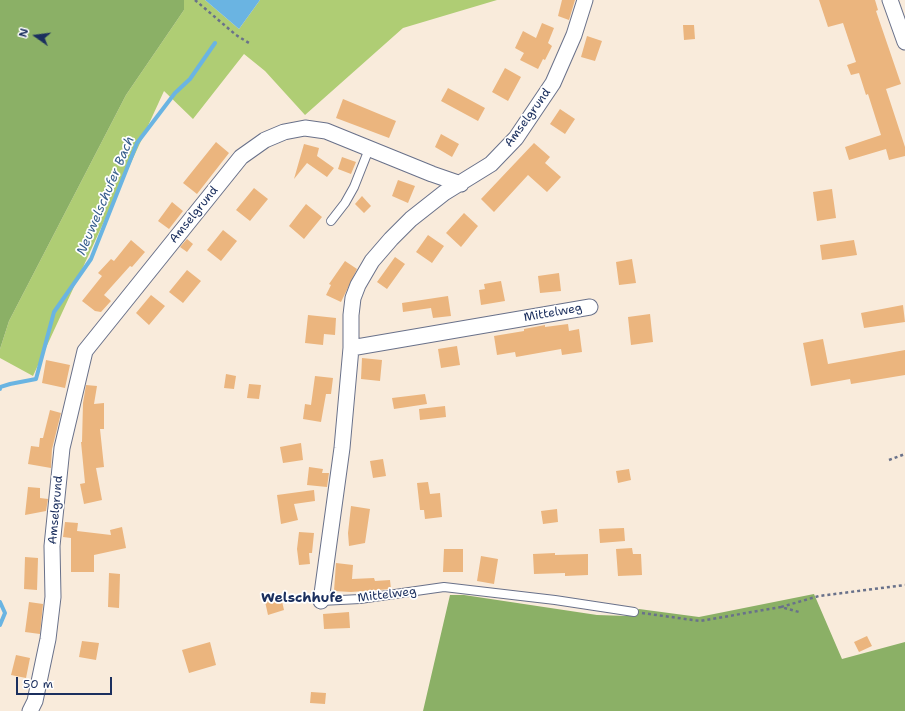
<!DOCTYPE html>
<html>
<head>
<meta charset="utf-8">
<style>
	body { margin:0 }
	#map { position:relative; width:905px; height:711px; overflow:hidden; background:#f9ebdb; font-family:"Shantell Sans",sans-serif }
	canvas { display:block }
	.north { position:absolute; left:16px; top:16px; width:40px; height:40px; -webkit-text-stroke:3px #fff; paint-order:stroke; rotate:284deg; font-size:11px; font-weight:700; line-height:16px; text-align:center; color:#1b2f5e }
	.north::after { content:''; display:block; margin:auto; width:14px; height:18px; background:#1b2f5e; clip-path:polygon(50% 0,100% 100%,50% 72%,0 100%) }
	.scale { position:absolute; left:16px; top:677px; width:96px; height:18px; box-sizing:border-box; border:2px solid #1b2f5e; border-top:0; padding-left:5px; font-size:12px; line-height:14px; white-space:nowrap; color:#1b2f5e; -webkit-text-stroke:3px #fff; paint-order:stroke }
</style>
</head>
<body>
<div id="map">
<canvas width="905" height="711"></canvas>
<div class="north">N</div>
<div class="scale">50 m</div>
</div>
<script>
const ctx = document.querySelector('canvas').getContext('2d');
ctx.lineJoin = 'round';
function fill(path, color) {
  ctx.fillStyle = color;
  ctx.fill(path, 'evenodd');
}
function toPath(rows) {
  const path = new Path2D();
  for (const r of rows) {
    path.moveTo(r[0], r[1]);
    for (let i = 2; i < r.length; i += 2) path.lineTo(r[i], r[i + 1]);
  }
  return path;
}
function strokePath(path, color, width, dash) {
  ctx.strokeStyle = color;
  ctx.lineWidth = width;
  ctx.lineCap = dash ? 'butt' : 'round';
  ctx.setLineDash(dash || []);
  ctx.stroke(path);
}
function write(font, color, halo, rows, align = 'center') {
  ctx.font = font + ' "Shantell Sans",sans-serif';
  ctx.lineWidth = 3.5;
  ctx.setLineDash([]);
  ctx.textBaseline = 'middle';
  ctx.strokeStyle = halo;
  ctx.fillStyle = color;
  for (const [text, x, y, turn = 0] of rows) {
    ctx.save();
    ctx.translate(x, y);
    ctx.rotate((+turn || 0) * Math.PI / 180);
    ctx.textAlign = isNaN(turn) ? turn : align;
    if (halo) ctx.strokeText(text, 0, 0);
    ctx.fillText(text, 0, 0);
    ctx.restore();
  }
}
fill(toPath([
	[184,0,205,0,239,29,260,0,497,0,403,28,305,115,265,71,244,54,193,119,164,91,33,376,0,358,0,349,9,321,126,95,184,10]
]), '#afcd74');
fill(toPath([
	[0,0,184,0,184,10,126,95,9,321,0,349],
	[814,594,842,659,905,642,905,711,423,711,450,595,464,595,597,615,627,616,639,609,699,617]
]), '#8bb066');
fill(toPath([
	[205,0,260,0,239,29]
]), '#6ab4e2');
strokePath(toPath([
	[0,389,0,387,10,384,36,379,54,312,91,259,137,143,175,93,190,79,215,43],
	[0,602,5,613,0,625]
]), '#6ab4e2', 4);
fill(toPath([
	[562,0,575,0,569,20,558,16],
	[819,0,875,0,878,10,876,11,901,84,886,89,905,147,905,156,889,160,886,149,849,160,845,147,881,135,868,94,866,95,859,73,851,75,847,65,856,62,843,23,828,27],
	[542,23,554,28,548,43,552,46,545,60,543,59,538,69,520,60,524,53,515,48,523,31,536,38],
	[683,25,694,25,695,39,684,40],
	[587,36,602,41,595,61,581,57],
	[505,68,521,77,508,101,492,92],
	[448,88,485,108,478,121,441,101],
	[343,99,396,121,389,138,336,118],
	[560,109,575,119,565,134,550,124],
	[441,134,459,144,452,157,435,147],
	[216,142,229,153,197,194,183,183],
	[534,143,550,157,545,163,561,177,547,192,528,175,494,212,481,199],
	[304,144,319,148,317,156,334,168,327,177,307,163,294,179],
	[342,157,356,162,351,174,338,169],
	[398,180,415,186,408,203,392,196],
	[254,188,268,199,250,221,236,210],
	[832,189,836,218,817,221,813,192],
	[362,196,371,206,364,213,355,204],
	[172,202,183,211,169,229,158,221],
	[306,204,322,217,304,239,289,226],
	[464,213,478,226,461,247,446,233],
	[223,230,237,241,221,261,207,250],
	[428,235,444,246,432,263,416,252],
	[187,239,193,244,187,252,180,247],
	[131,240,145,252,132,267,130,266,104,295,111,301,101,312,95,311,82,301,102,276,98,273,111,259,114,261],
	[854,240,857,255,822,260,820,245],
	[395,257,405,264,387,289,377,282],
	[632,259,636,283,619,285,616,262],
	[345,261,357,269,341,302,326,295,331,285,329,284],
	[187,270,201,281,183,303,169,292],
	[559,273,561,291,540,293,538,276],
	[501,281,505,301,481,305,479,290,485,289,484,284],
	[151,295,165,306,149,325,136,313],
	[448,296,451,316,433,318,431,308,403,312,402,303],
	[903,305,905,322,864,328,861,313],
	[650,314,653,342,631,345,628,317],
	[308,315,336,318,335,335,324,334,323,345,305,343],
	[568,324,569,331,579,329,582,352,562,355,561,349,516,357,515,352,497,355,494,336,524,331,524,329,545,325,545,327],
	[823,339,828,364,905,350,905,375,851,384,850,379,811,386,803,343],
	[457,346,460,365,441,368,438,349],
	[362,358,382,360,380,381,361,379],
	[46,360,70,365,65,388,42,383],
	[226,374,236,376,234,389,224,388],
	[315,376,333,378,331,394,326,394,321,422,303,419,305,404,311,405],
	[249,384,261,385,259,399,247,398],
	[86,385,97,386,94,404,104,403,104,429,100,429,104,467,96,468,102,500,84,504,80,484,85,483,81,442,82,442,83,403],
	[425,394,427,404,394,409,392,398],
	[445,406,446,417,420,420,419,409],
	[50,410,61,413,52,449,51,468,28,464,31,446,39,447,40,438,43,438],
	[301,443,303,460,283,463,280,447],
	[383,459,386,476,373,478,370,461],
	[309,467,323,469,322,473,329,473,327,487,307,485],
	[629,469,631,480,618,483,616,471],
	[428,482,430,494,440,493,442,517,425,519,424,510,420,510,417,483],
	[28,487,40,488,40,498,48,499,46,511,25,515],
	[314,490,315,501,294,504,298,520,281,524,277,495],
	[351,506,370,509,365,543,349,546,348,533],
	[557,509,558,522,543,524,541,511],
	[65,522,78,523,77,531,111,535,110,530,122,527,126,548,94,555,94,572,71,572,71,538,63,537],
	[624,528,625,541,600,543,599,529],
	[299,532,314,533,312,553,309,553,310,564,299,565,297,549],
	[632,548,633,554,641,554,642,575,618,576,616,549],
	[444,549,463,549,463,572,443,572],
	[555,553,555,555,588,554,588,575,565,576,565,573,534,574,533,554],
	[481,556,498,559,494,584,477,581],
	[25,557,38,558,37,590,24,589],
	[336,563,353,565,352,579,374,578,375,581,390,580,391,589,351,592,334,591],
	[109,573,120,574,119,608,108,607],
	[280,593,284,610,268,615,264,597],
	[29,602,43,604,40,634,25,632],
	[349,612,350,628,324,629,323,614],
	[867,636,872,646,859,652,854,642],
	[82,641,99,643,96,660,79,657],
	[210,642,216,665,189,673,182,650],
	[16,655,30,658,26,678,11,675],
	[311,692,326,693,325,704,310,703]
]), '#ebb57e');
const lane = toPath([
	[331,221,345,203,354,187,369,149],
	[321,601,360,599,444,587,555,600,634,612]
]);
const street = toPath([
	[890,0,905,42],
	[351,348,590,307],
	[321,601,342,448,351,348,351,315,353,298,358,285,372,261,391,239,411,219,444,193,491,164,516,138,553,83,574,35,585,0],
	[30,711,35,701,48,639,53,597,52,546,62,448,85,351,241,157,265,140,284,132,305,128,326,131,432,174,461,184]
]);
strokePath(lane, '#69718a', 10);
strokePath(street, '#69718a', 17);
strokePath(toPath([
	[195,0,236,35,249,43],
	[889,460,905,454],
	[781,607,819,596,905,585],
	[642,613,700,621,781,607,799,612]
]), '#69718a', 2.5, [3, 3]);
strokePath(lane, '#fff', 8);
strokePath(street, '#fff', 15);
write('12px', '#1b2f5e', '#fff', [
	["Amselgrund",528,118,-54],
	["Amselgrund",194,215,-51],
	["Mittelweg",553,313,-10],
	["Amselgrund",56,510,-85],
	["Mittelweg",387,595,-7]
]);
write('italic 13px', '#375e8c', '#fff', [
	["Neuwelschufer Bach",106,196,-67]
]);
write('bold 14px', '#1b2f5e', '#fff', [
	["Welschhufe",302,598]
]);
</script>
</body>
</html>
